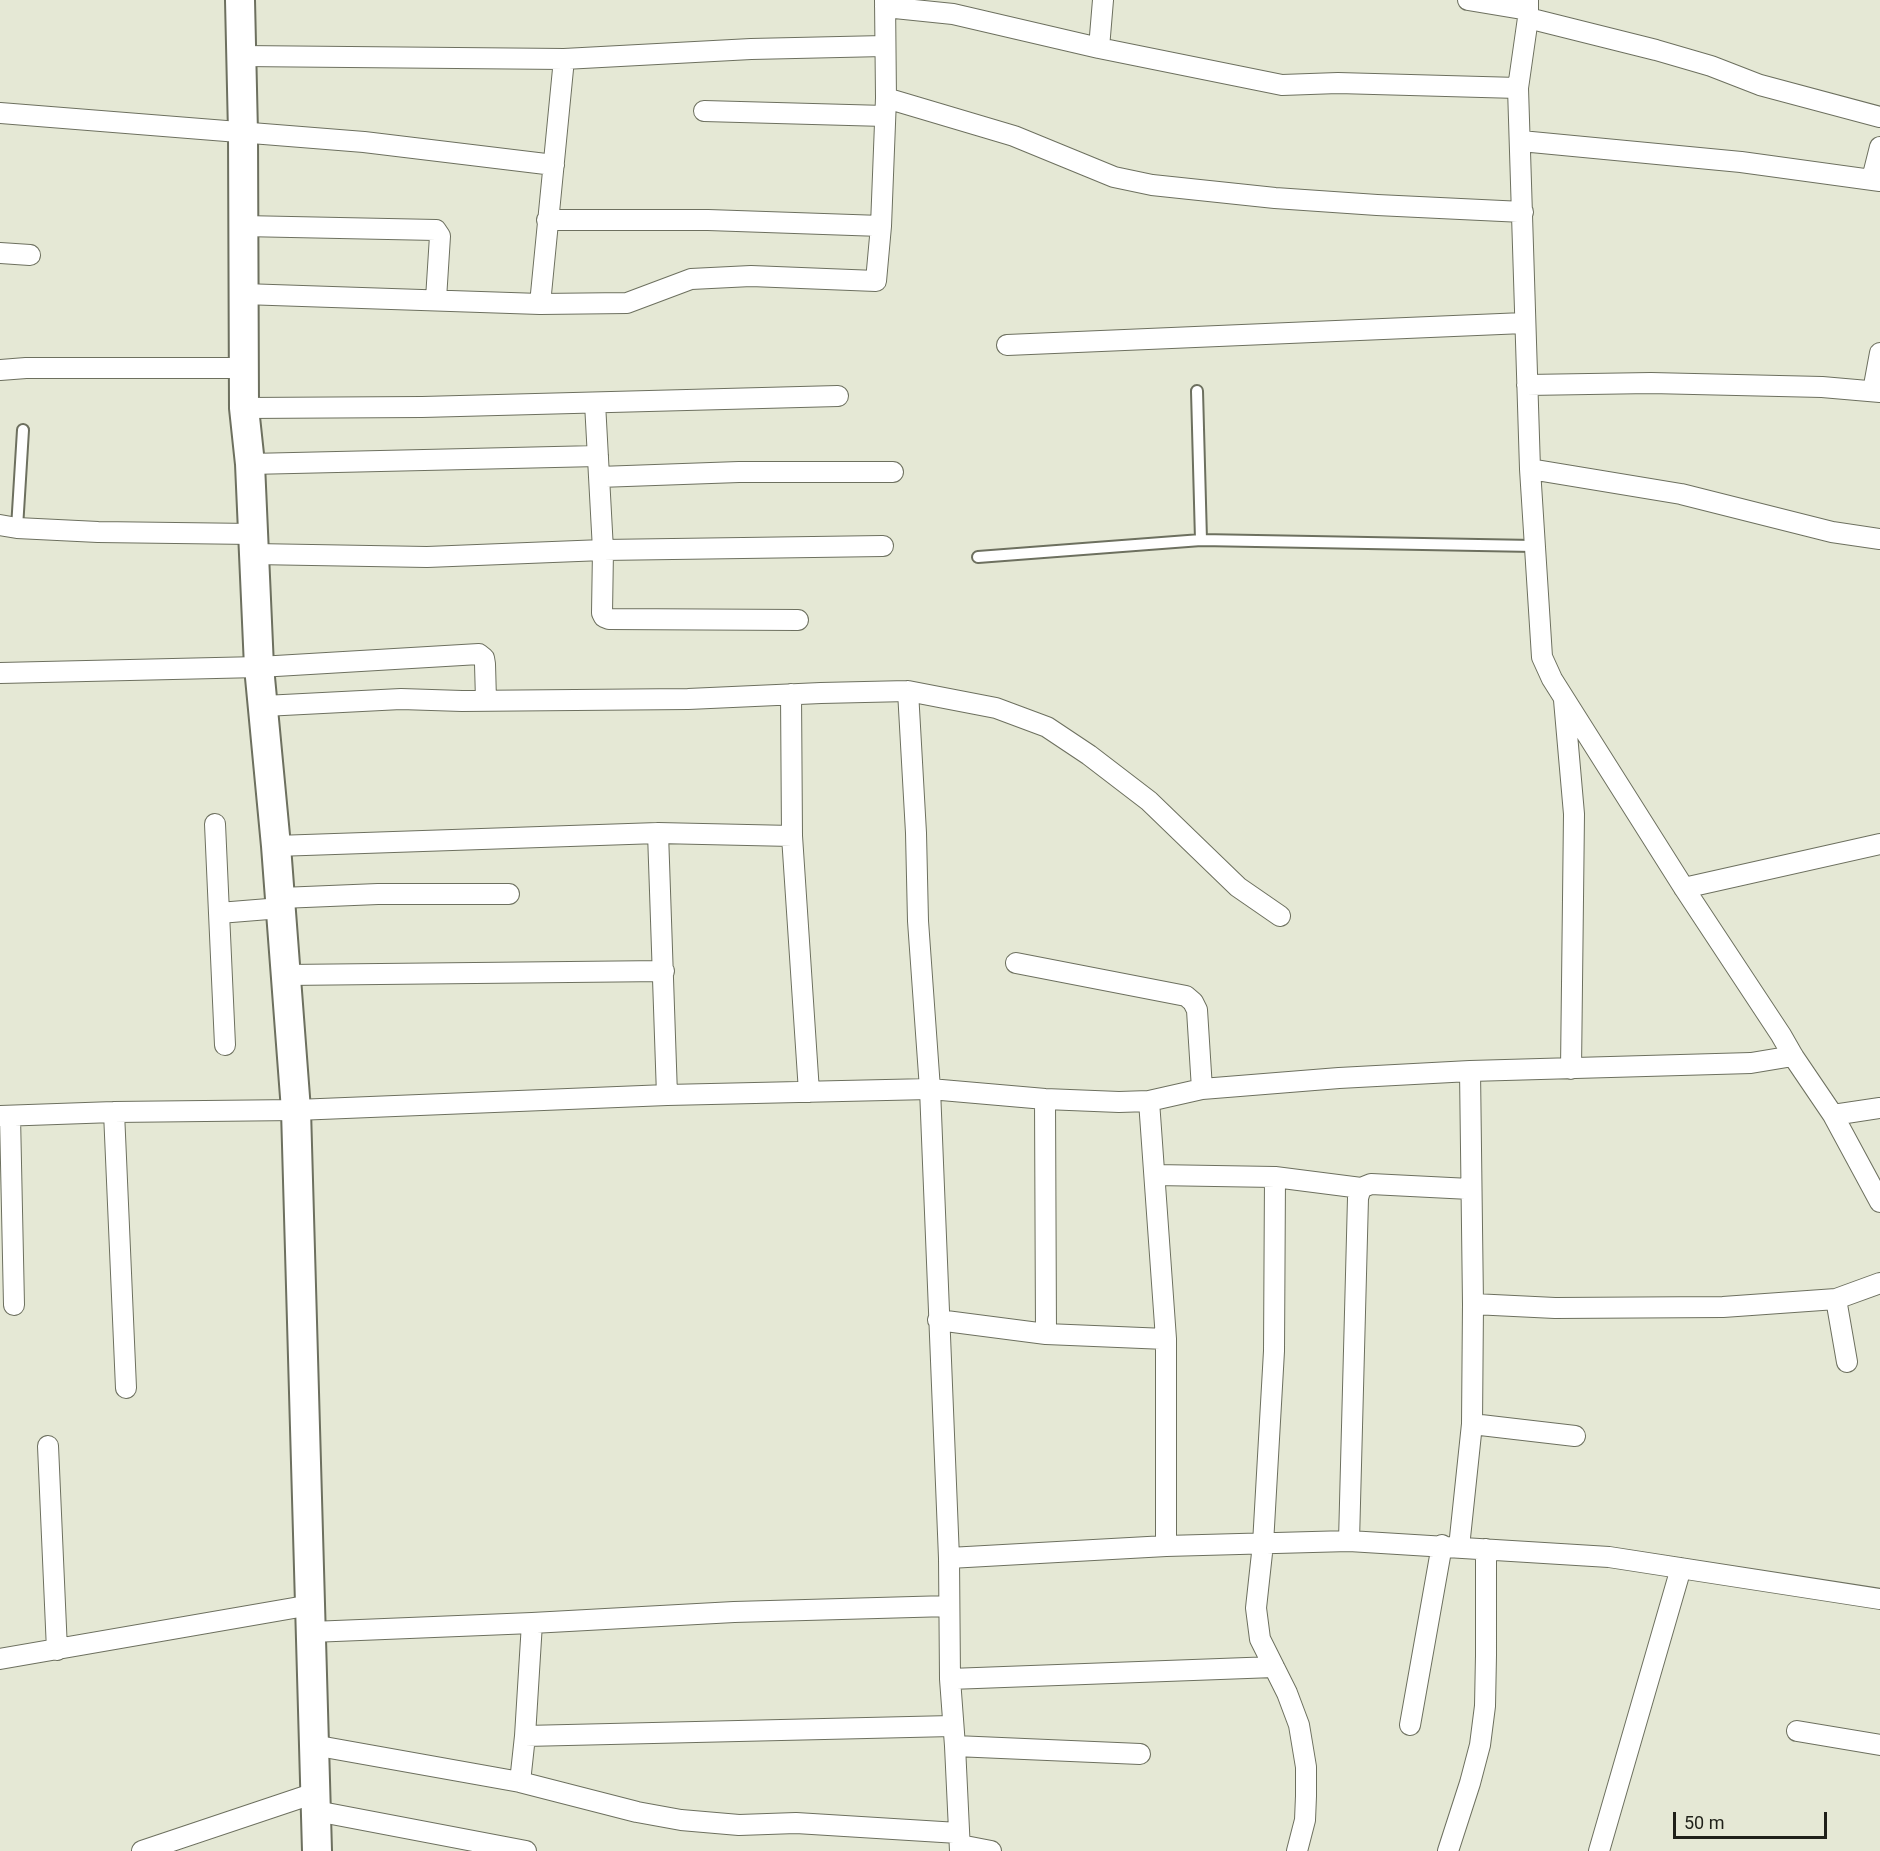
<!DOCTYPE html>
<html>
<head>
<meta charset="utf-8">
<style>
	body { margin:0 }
	#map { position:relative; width:1880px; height:1851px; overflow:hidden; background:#e5e8d5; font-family:Roboto,sans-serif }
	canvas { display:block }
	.scale { position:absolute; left:1673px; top:1812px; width:154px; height:27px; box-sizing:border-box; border:3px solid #1f2019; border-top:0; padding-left:8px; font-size:18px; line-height:21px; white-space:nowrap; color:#1f2019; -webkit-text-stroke:4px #e5e8d5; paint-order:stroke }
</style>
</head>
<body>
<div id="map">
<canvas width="1880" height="1851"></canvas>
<div class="scale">50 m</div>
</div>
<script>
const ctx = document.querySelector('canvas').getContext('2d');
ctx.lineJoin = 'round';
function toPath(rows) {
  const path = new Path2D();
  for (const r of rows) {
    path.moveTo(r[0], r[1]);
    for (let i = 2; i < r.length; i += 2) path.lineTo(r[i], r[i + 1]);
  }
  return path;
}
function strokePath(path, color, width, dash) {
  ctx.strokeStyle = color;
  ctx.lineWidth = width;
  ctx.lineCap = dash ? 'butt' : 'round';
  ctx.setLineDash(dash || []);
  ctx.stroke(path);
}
const lane = toPath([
	[1197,391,1201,540],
	[17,528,23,430],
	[978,557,1201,540,1534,546]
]);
const street = toPath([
	[1468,0,1528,10],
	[1528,0,1528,18,1518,88,1530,469,1542,657,1552,679,1684,888,1781,1035,1793,1056,1833,1115,1880,1202],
	[885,7,953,14,1099,48,1282,85,1338,83,1518,88],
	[1528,18,1656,50,1711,66,1760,85,1880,117],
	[1099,48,1103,0],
	[241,56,564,59,751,49,884,46],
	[886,98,1014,136,1114,177,1152,185,1275,198,1377,205,1523,212],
	[704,111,885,116],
	[0,113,364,142,554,165],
	[1521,141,1741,162,1880,181],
	[1872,179,1880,147],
	[547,220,708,220,881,226],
	[243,226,436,230,440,236,436,299],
	[0,253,30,255],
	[243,294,540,304,627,303,691,279,751,276,876,281,881,226,886,98,885,0],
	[540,304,564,59],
	[1007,345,1524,323],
	[0,370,26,368,243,368],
	[1527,385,1651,383,1822,387,1880,392],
	[1873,391,1880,353],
	[244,408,422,407,838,396],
	[250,464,598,456],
	[1530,469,1681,494,1832,532,1880,539],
	[599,477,739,472,893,472],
	[0,525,17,528,98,532,253,534],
	[254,554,427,557,603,550,595,403],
	[798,620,609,619,604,617,602,613,603,550,883,546],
	[0,673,259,667,479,654,484,658,485,664,486,700],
	[908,691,916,833,918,921,930,1089,949,1558,950,1679,955,1746,960,1851],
	[791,694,792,836,809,1092],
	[1564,700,1574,814,1571,1069],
	[264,706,401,699,462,701,688,699,821,693,908,691,996,708,1047,727,1089,755,1149,801,1238,887,1280,916],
	[215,824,219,913],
	[658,833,667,1095],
	[276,846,658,833,792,836],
	[1684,888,1880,844],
	[281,898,378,894,509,894],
	[1016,963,1186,996,1193,1002,1197,1010,1202,1089],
	[286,975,664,971],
	[225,1045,219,913,281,908],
	[1045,1099,1046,1334],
	[1149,1101,1166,1339,1166,1546],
	[114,1112,126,1388],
	[1833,1115,1880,1108],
	[0,1116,114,1112,296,1110,667,1095,930,1089,1045,1099,1119,1102,1149,1101,1202,1089,1339,1078,1470,1071,1751,1063,1793,1056],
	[10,1116,14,1305],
	[1155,1175,1275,1177,1361,1188,1371,1184,1470,1189],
	[1275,1177,1274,1351,1263,1544,1256,1608,1260,1639,1287,1693,1299,1725,1306,1767,1306,1796,1305,1820,1297,1851],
	[1836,1299,1847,1362],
	[1473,1304,1555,1308,1723,1307,1836,1299,1880,1283],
	[938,1320,1046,1334,1166,1339],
	[1472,1424,1575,1436],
	[48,1446,57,1650],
	[1349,1541,1358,1198,1361,1188],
	[1459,1547,1472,1424,1473,1304,1470,1071],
	[949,1558,1166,1546,1349,1541,1609,1557,1880,1599],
	[311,1632,532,1623,734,1612,949,1606],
	[0,1659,311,1605],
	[950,1679,1274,1667],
	[1410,1725,1442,1545],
	[1797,1731,1880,1745],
	[525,1736,952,1726],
	[313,1745,520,1782,637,1812,681,1820,739,1825,796,1823,958,1833],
	[955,1746,1140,1754],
	[520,1782,525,1736,532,1623],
	[316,1811,526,1851],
	[960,1845,991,1851],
	[142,1851,315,1793],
	[1448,1851,1470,1783,1480,1745,1485,1706,1486,1655,1486,1549],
	[1599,1851,1681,1568]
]);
const secondary = toPath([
	[240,0,243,133,244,408,250,464,259,667,276,846,296,1110,317,1851]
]);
strokePath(lane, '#6d705f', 14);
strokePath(street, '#6d705f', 22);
strokePath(secondary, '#6d705f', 32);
strokePath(lane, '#fff', 10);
strokePath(street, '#fff', 20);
strokePath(secondary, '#fff', 28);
</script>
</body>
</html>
